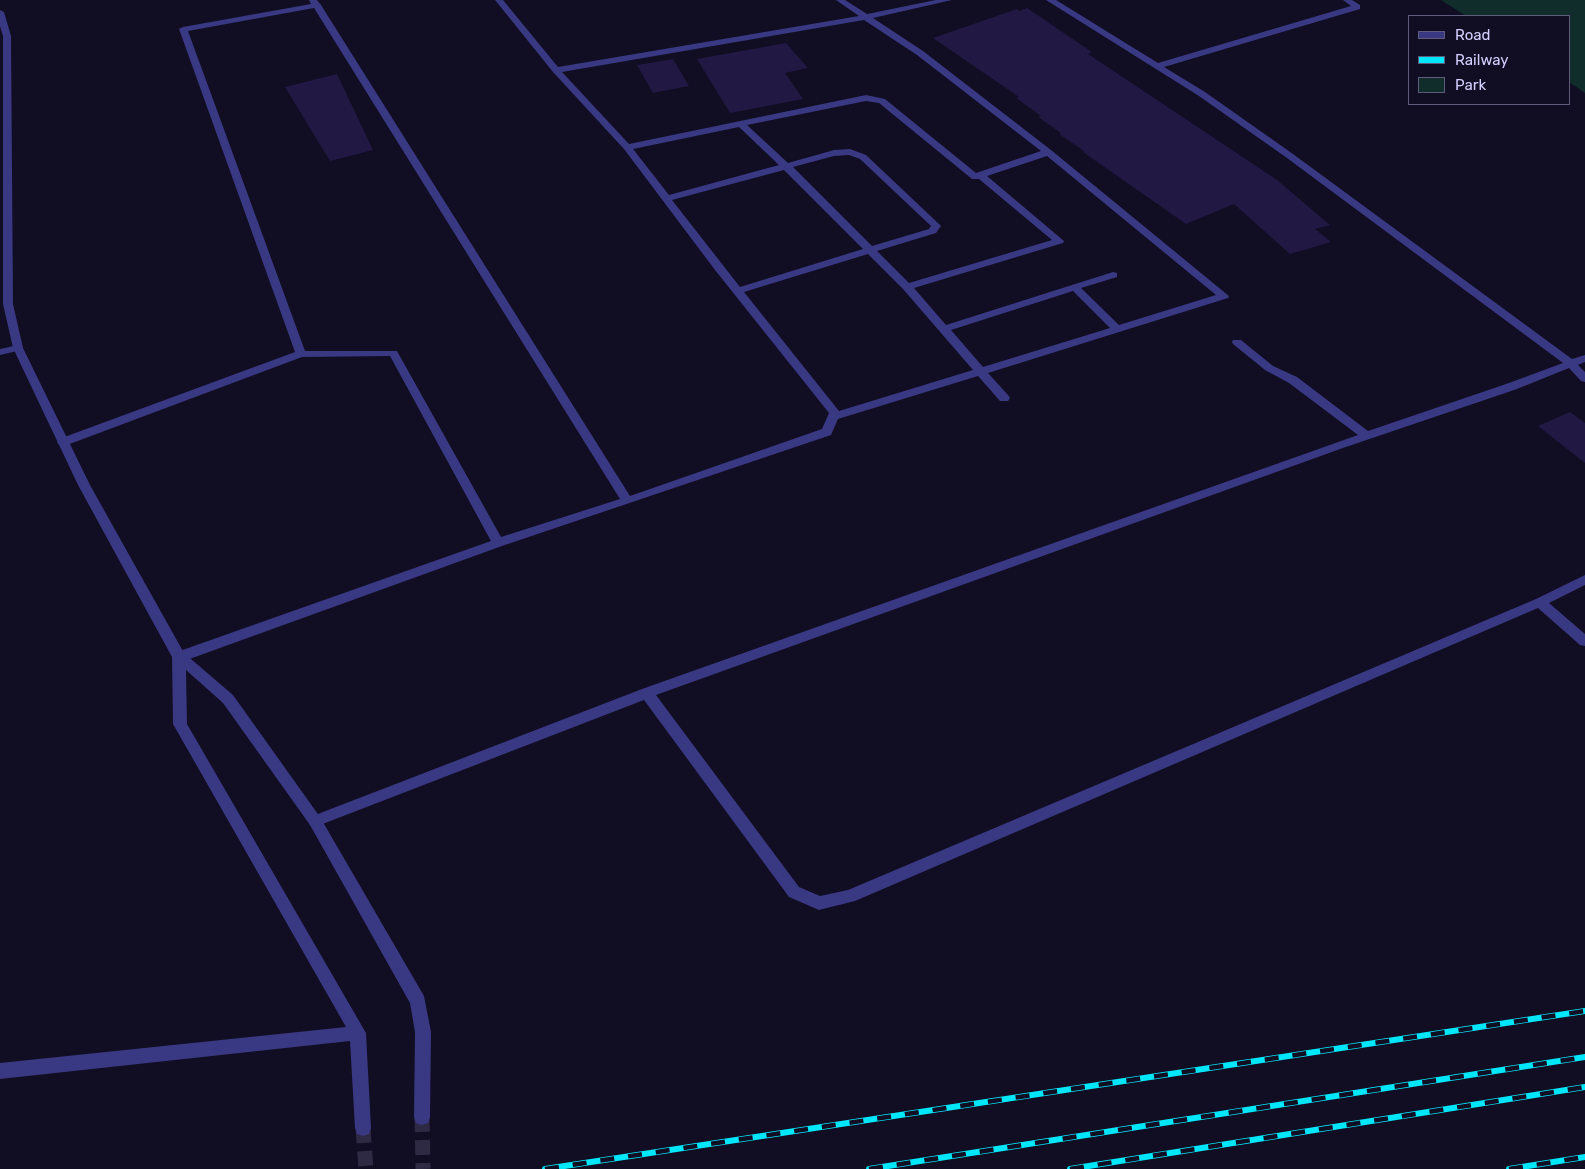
<!DOCTYPE html>
<html>
<head>
<meta charset="utf-8">
<style>
	body { margin:0 }
	#map { position:relative; width:1585px; height:1169px; overflow:hidden; background:#110d22; font-family:Rubik,sans-serif }
	canvas { display:block }
	.legend { position:absolute; left:1408px; top:15px; width:162px; height:90px; box-sizing:border-box; background:#110d22; border:1px solid #5f5b7a; margin:0; padding:6px 9px; list-style:none; font-size:15px; color:#d3cfff }
	.legend li { display:flex; align-items:center; gap:10px; height:25px }
	.legend b { width:25px; border:1px solid #5f5b7a }
</style>
</head>
<body>
<div id="map">
<canvas width="1585" height="1169"></canvas>
<ul class="legend">
<li><b style="height:6px;background:#393882"></b>Road</li>
<li><b style="height:6px;background:#00e6fa"></b>Railway</li>
<li><b style="height:14px;background:#102c2b"></b>Park</li>
</ul>
</div>
<script>
const ctx = document.querySelector('canvas').getContext('2d');
ctx.lineJoin = 'round';
function fill(path, color) {
  ctx.fillStyle = color;
  ctx.fill(path, 'evenodd');
}
function toPath(rows) {
  const path = new Path2D();
  for (const r of rows) {
    path.moveTo(r[0], r[1]);
    for (let i = 2; i < r.length; i += 2) path.lineTo(r[i], r[i + 1]);
  }
  return path;
}
function strokePath(path, color, width, dash) {
  ctx.strokeStyle = color;
  ctx.lineWidth = width;
  ctx.lineCap = dash ? 'butt' : 'round';
  ctx.setLineDash(dash || []);
  ctx.stroke(path);
}
fill(toPath([
	[1441,0,1585,0,1585,93,1569,82,1569,16,1466,16]
]), '#102c2b');
fill(toPath([
	[1027,8,1092,52,1088,54,1277,180,1330,225,1315,229,1331,242,1290,254,1234,204,1186,224,1083,152,1084,151,1059,134,1061,133,1038,117,1041,116,1016,98,1019,97,933,38,1017,9,1019,11],
	[786,43,808,68,785,73,803,99,730,113,697,59],
	[673,59,689,86,653,93,637,65],
	[337,74,373,150,330,161,285,87],
	[1570,412,1585,423,1585,463,1538,426]
]), '#211944');
strokePath(toPath([
	[422,1117,423,1169],
	[363,1128,366,1169]
]), '#2e2a43', 15, [15, 8]);
fill(toPath([
	[309,0,317,0,321,5,630,496,822,429,829,413,715,270,624,149,553,72,495,0,503,0,558,67,859,16,836,0,845,0,867,14,936,0,952,0,873,18,923,51,1051,150,1229,296,1228,298,988,373,1008,395,1010,398,1008,401,1000,401,978,376,838,419,831,435,502,546,184,661,174,661,172,657,174,653,491,541,390,356,302,357,67,445,59,445,57,442,59,439,295,352,179,29,183,27,311,4,309,0],
	[314,8,620,499,501,537,397,351,305,351,188,31,314,8],
	[864,20,917,55,1041,151,976,173,885,99,866,95,629,144,562,72,864,20],
	[866,101,879,103,972,179,979,179,1052,240,909,283,877,251,936,233,941,226,939,224,866,155,850,149,834,150,788,163,747,125,866,101],
	[739,127,779,165,669,195,633,149,739,127],
	[849,155,860,159,931,226,929,229,872,246,793,167,834,156,849,155],
	[1047,156,1216,295,1119,325,1081,288,1117,277,1117,273,1113,272,946,325,914,288,1063,243,1064,241,987,176,1047,156],
	[784,170,863,249,740,287,672,200,784,170],
	[868,254,903,289,973,370,839,411,744,292,868,254],
	[1073,291,1110,328,983,367,951,330,1073,291],
	[1046,0,1056,0,1158,63,1351,6,1343,0,1352,0,1360,5,1360,9,1164,67,1205,92,1293,154,1572,359,1585,355,1585,362,1578,365,1585,372,1585,382,1581,381,1569,368,1517,389,1343,448,656,695,799,887,820,896,848,890,1536,599,1585,575,1585,585,1549,603,1585,634,1585,646,1580,645,1538,608,855,901,819,910,789,897,644,700,320,825,315,827,310,825,308,821,310,817,642,689,1358,435,1289,383,1265,370,1233,344,1232,342,1233,340,1241,340,1273,366,1297,377,1368,431,1509,383,1563,363,1287,158,1199,96,1046,0],
	[18,345,22,346,23,348,22,350,0,355,0,349,18,345]
]), '#393882');
fill(toPath([
	[0,10,4,12,11,36,13,304,23,348,90,485,184,653,233,695,320,817,424,996,431,1032,430,1117,428,1123,422,1125,416,1123,414,1117,415,1032,410,1003,310,825,223,703,186,670,187,724,366,1033,371,1128,369,1134,363,1136,357,1134,355,1128,350,1041,0,1079,0,1063,346,1027,173,724,172,657,78,485,13,348,3,304,3,36,0,26,0,10]
]), '#393882');
const rail = toPath([
	[545,1169,1585,1011],
	[869,1169,1585,1057],
	[1070,1169,1585,1087],
	[1509,1169,1585,1157]
]);
strokePath(rail, '#00e6fa', 6);
strokePath(rail, '#110d22', 4.5, [14]);
</script>
</body>
</html>
